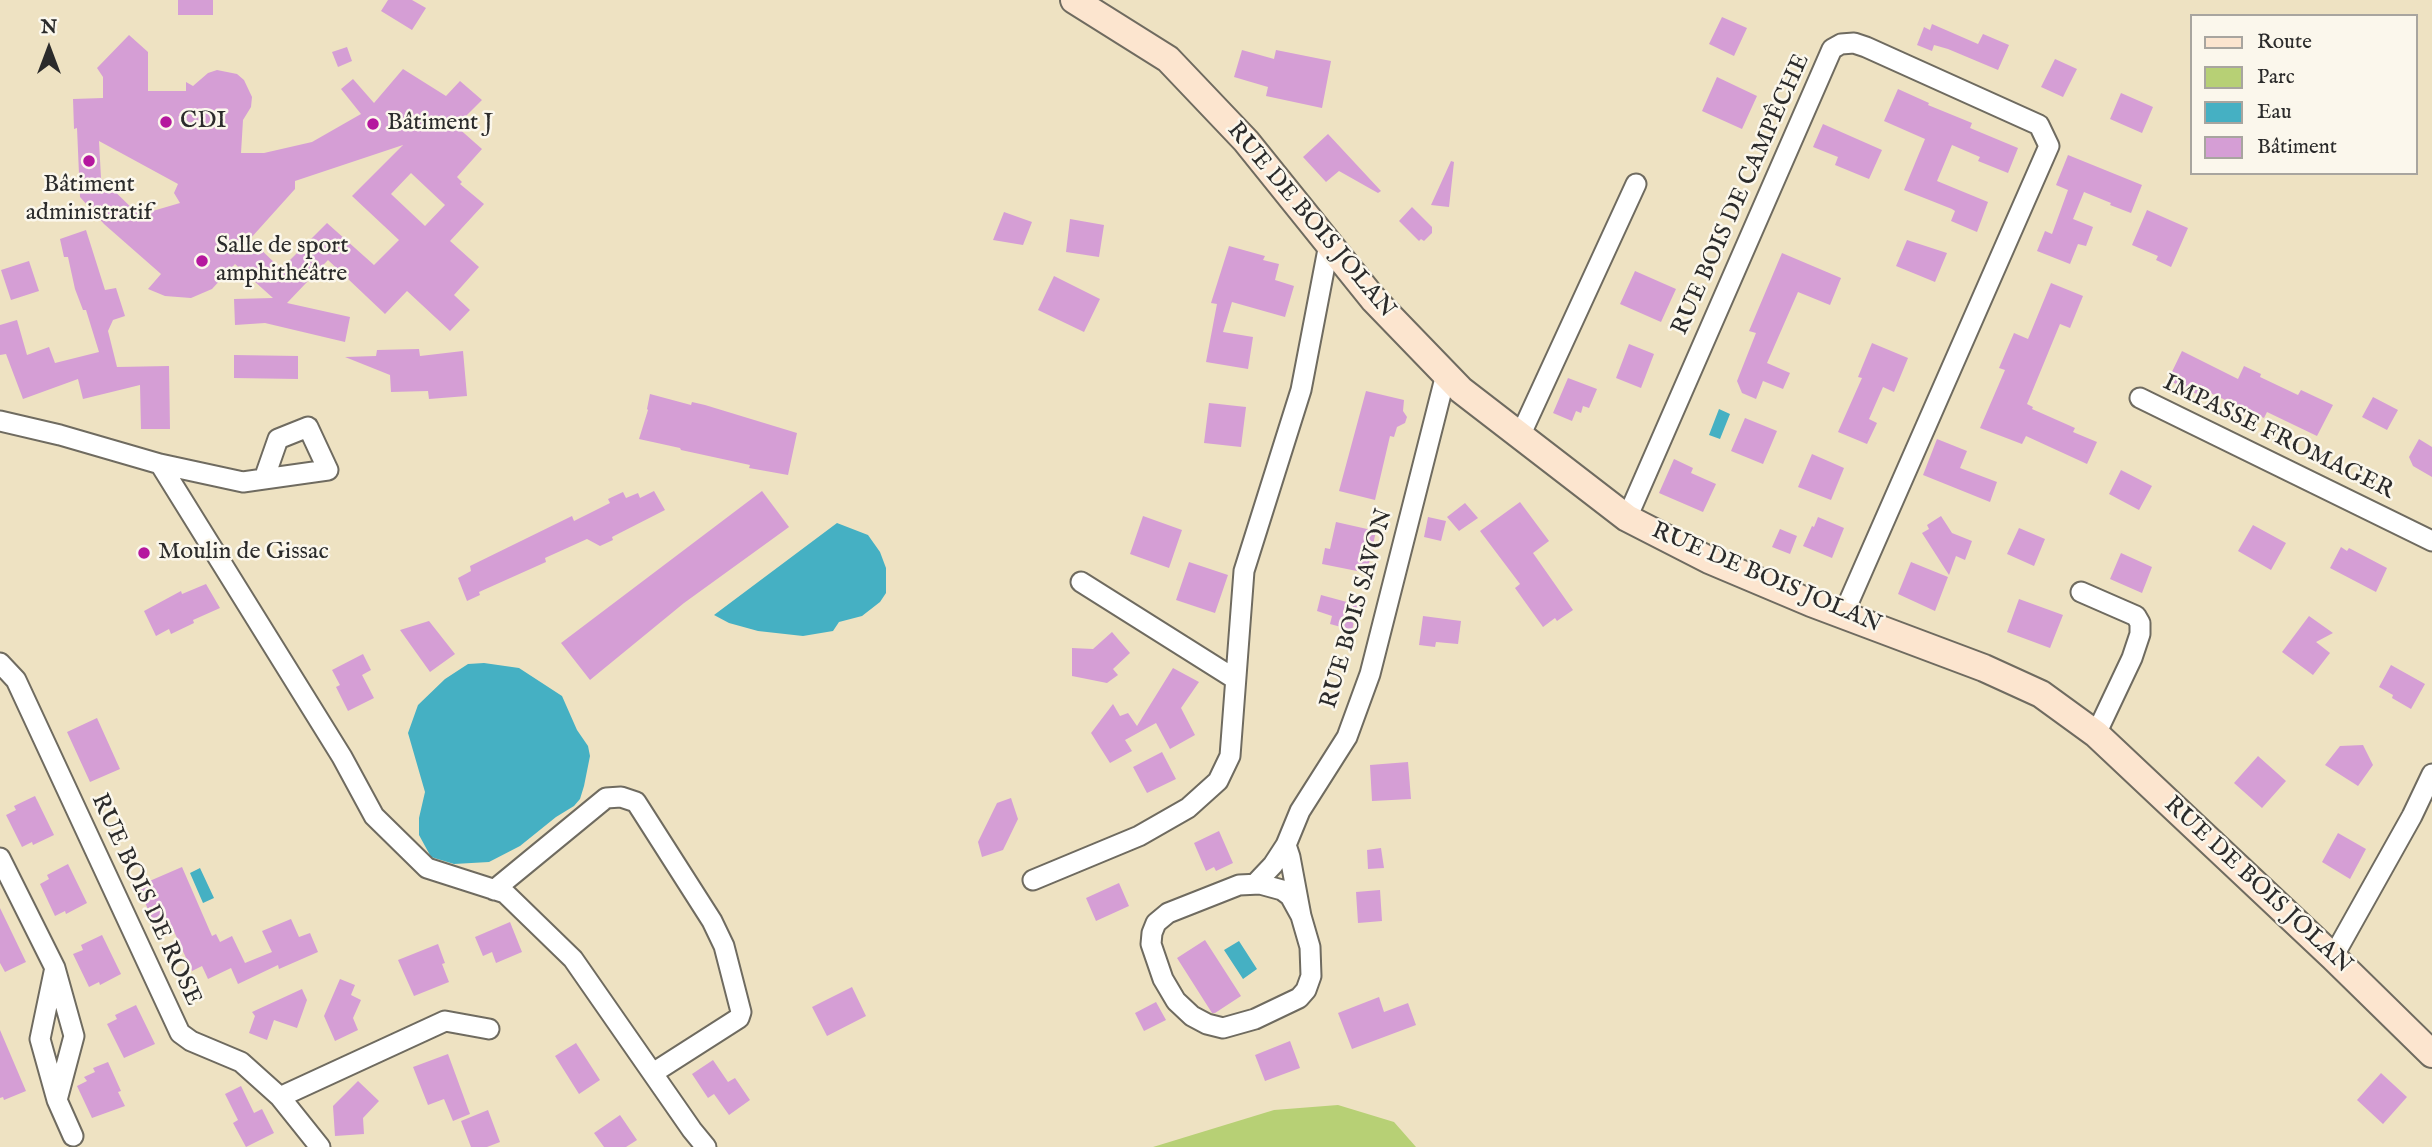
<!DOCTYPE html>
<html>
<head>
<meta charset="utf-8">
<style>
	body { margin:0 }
	#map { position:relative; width:2432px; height:1147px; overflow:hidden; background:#eee2c2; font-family:"IM FELL English",serif }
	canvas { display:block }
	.legend { position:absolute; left:2190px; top:14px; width:228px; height:161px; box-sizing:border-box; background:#fbf7ec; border:2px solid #a8a59f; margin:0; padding:9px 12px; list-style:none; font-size:21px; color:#2b2b2b }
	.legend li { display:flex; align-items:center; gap:14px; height:35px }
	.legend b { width:35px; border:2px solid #a8a59f }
	.north { position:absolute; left:14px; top:14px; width:70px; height:70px; -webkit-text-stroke:5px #fbf7ec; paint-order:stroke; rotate:0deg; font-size:19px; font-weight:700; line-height:28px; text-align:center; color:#2b2b2b }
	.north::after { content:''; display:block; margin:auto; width:24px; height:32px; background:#2b2b2b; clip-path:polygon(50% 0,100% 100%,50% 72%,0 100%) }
</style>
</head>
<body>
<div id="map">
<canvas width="2432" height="1147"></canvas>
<ul class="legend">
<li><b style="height:9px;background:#fce5cf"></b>Route</li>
<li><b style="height:19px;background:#b7d075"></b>Parc</li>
<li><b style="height:19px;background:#45b0c3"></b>Eau</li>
<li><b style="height:19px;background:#d59ed5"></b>Bâtiment</li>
</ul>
<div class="north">N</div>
</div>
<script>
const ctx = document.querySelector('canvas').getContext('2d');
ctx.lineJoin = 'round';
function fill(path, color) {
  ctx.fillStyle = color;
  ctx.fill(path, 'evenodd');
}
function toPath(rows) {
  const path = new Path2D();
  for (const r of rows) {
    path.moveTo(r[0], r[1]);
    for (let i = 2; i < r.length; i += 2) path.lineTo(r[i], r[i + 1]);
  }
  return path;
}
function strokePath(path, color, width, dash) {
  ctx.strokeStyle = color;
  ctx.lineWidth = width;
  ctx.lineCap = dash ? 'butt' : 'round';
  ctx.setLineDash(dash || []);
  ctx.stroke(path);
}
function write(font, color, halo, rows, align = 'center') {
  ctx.font = font + ' "IM FELL English",serif';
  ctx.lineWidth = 5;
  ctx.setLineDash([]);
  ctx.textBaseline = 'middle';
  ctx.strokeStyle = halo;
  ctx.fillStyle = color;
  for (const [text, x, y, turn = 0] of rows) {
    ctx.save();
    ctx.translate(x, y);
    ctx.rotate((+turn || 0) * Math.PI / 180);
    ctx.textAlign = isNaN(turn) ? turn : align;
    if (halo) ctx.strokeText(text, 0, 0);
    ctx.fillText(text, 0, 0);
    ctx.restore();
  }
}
fill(toPath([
	[1338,1105,1394,1122,1416,1147,1153,1147,1274,1110]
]), '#b7d075');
fill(toPath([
	[1719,409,1730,414,1720,439,1709,435],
	[837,523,868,535,880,552,886,568,886,593,880,602,862,616,839,622,833,631,803,636,758,631,729,623,714,615],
	[484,663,519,668,562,696,577,730,588,746,590,756,584,786,580,799,574,806,556,817,520,846,489,862,454,864,431,857,419,835,419,818,425,792,408,733,418,705,445,679,468,664],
	[200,868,214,898,203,903,190,873],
	[1239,941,1257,969,1243,979,1224,950]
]), '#45b0c3');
fill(toPath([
	[178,0,213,0,213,15,178,15],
	[388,0,412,0,426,8,412,30,381,11],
	[1722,17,1747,28,1734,56,1709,44],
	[1932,24,1978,44,1983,34,2009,45,1998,70,1948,49,1934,45,1932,51,1917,45,1924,27,1930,30],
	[129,35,148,52,148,91,186,91,186,82,193,86,208,73,217,70,237,74,244,80,252,97,251,107,243,120,241,153,264,153,312,142,361,114,341,89,353,79,374,103,403,69,446,96,460,81,482,100,456,126,482,149,457,177,462,182,460,184,484,204,450,241,479,267,454,295,470,310,450,331,407,291,385,314,328,260,287,303,350,317,345,342,265,323,235,325,234,299,273,298,235,264,212,289,191,298,165,296,148,289,161,274,104,224,80,197,77,128,74,129,73,99,103,98,103,77,97,68],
	[99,141,178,184,174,193,180,203,139,215,101,178],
	[403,145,352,196,399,240,374,265,327,223,281,269,250,239,295,189,295,181],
	[411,173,445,205,425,226,391,194],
	[347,47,352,61,338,67,332,52],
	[1242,50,1274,59,1276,50,1331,61,1322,108,1266,96,1268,87,1234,77],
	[2055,59,2077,69,2063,97,2041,87],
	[1717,77,1757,96,1742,129,1702,111],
	[1898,89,1929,103,1928,105,1972,123,1970,128,2018,148,2008,173,1978,161,1980,157,1952,145,1937,181,1988,202,1977,232,1951,221,1955,211,1952,209,1904,190,1925,139,1884,121],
	[2121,93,2153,107,2142,133,2110,119],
	[1823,124,1882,150,1869,179,1835,165,1838,157,1813,147],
	[1328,134,1381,191,1378,193,1339,171,1326,182,1303,157],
	[2068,155,2142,185,2131,213,2110,205,2111,203,2084,192,2073,219,2093,227,2086,246,2078,244,2070,264,2037,251,2045,231,2052,234,2068,190,2056,185],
	[1451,161,1454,162,1449,207,1431,205],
	[1412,207,1432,227,1432,233,1424,241,1421,239,1419,241,1399,221],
	[2147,210,2188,228,2171,267,2156,260,2158,256,2132,245],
	[1004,212,1032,222,1023,245,993,240],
	[1070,219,1104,225,1099,257,1066,252],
	[86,230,105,290,116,288,125,316,113,320,108,331,117,367,169,366,170,429,141,429,140,385,83,399,78,379,23,399,6,354,0,355,0,325,17,320,27,355,49,347,55,363,99,352,86,310,83,310,75,289,68,257,64,257,60,239],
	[1907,240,1947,253,1935,282,1896,266],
	[1229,246,1265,256,1263,260,1279,264,1275,280,1294,286,1285,317,1232,302,1223,332,1253,337,1248,369,1206,362,1217,304,1211,303],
	[1782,253,1841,278,1830,305,1798,292,1767,363,1790,373,1783,389,1763,381,1756,399,1742,393,1737,381,1756,333,1749,331],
	[29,261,39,291,11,300,1,270],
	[1635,271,1676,289,1661,322,1620,304],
	[1054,276,1100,299,1084,332,1038,310],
	[2051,283,2083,296,2070,328,2060,324,2027,404,2033,407,2032,409,2075,428,2073,432,2097,442,2087,464,2026,436,2022,444,1980,428,2005,370,1999,368,2014,333,2028,339],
	[1872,343,1908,358,1894,392,1883,387,1869,419,1877,423,1867,444,1838,432,1862,378,1858,377],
	[1629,344,1654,354,1641,388,1616,378],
	[419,349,420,356,463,351,467,396,429,399,428,391,391,392,390,375,345,357,376,356,377,350],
	[2182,351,2238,379,2244,366,2261,374,2260,377,2298,395,2301,390,2333,405,2317,436,2267,412,2264,418,2206,391,2203,397,2168,380],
	[234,355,298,356,298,379,234,378],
	[1568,378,1597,389,1589,408,1583,406,1581,413,1576,411,1572,421,1553,413],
	[1366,391,1404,400,1403,411,1407,417,1405,423,1397,427,1394,437,1390,436,1375,500,1339,491],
	[650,394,691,405,692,402,705,405,797,433,788,475,749,468,750,465,681,450,680,448,639,439,648,410,647,409],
	[2373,397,2398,410,2387,430,2362,417],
	[1209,403,1246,407,1241,447,1204,443],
	[1745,418,1777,431,1763,464,1731,451],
	[1937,439,1967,451,1960,468,1997,482,1990,502,1923,475],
	[2419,439,2432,447,2432,477,2413,466,2409,457],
	[1812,454,1844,468,1831,500,1798,487],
	[1674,459,1693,468,1691,473,1716,484,1703,512,1659,493],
	[2121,470,2152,486,2139,510,2109,494],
	[654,491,665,510,612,537,613,540,600,546,587,539,545,558,546,562,479,592,480,595,467,601,458,578,471,571,470,566,572,516,574,521,610,503,608,499,623,492,626,498,638,493,640,498],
	[762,491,789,527,684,603,590,680,561,643],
	[1520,502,1549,541,1533,553,1573,610,1557,621,1555,618,1543,627,1515,588,1520,584,1480,531],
	[1465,503,1478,518,1459,531,1447,517],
	[1143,516,1182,530,1169,568,1130,554],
	[1941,516,1952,533,1972,541,1965,560,1956,556,1949,575,1922,533,1929,529,1927,525],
	[1428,517,1446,521,1441,541,1424,537],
	[1818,517,1844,528,1832,558,1803,546,1812,526,1814,527],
	[1336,522,1376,531,1367,573,1322,564,1325,548,1330,549],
	[2253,525,2286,543,2271,570,2238,551],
	[2019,528,2045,539,2034,566,2007,554],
	[1780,529,1797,536,1790,554,1772,547],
	[2341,547,2347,551,2349,548,2387,568,2376,592,2330,568],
	[2121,553,2152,567,2142,593,2110,579],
	[1189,562,1228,575,1215,613,1176,600],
	[1911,562,1948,577,1935,611,1898,594],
	[206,584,220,608,193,620,194,623,171,634,169,629,156,636,144,611,181,591,182,594],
	[1321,595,1358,605,1352,630,1330,624,1332,616,1317,611],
	[2019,599,2063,615,2050,648,2007,632],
	[1423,616,1461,621,1458,644,1436,642,1435,647,1419,645],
	[2309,616,2333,633,2316,642,2330,653,2313,675,2282,652],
	[429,621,455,654,430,672,400,630],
	[1112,632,1130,653,1113,669,1118,675,1107,683,1072,676,1072,648,1093,649],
	[363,654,371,670,362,675,374,698,348,711,336,687,340,685,332,670],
	[2391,665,2425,684,2411,709,2392,698,2393,695,2379,687],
	[1173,668,1199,682,1181,708,1195,735,1170,749,1156,723,1125,740,1132,751,1110,763,1091,733,1113,704,1120,716,1128,713,1137,726],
	[97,718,120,769,90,782,67,732],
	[2363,745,2373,765,2358,786,2325,765,2340,746],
	[1162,752,1176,779,1147,793,1133,767],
	[2258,756,2286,781,2262,808,2234,783],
	[1408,762,1411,799,1372,801,1370,765],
	[35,796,54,835,33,845,32,842,22,847,6,815,16,810,14,806],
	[1011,798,1018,819,1003,850,982,857,978,842,997,803],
	[1219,831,1233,863,1216,871,1214,867,1206,871,1194,843],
	[2338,833,2366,849,2350,879,2322,862],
	[1381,848,1384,868,1368,869,1367,850],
	[68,864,87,903,66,914,65,911,55,916,40,884,49,879,47,875],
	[182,867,212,936,216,934,220,942,232,936,245,963,272,952,262,931,291,919,299,937,310,933,318,952,279,969,278,965,238,984,231,968,208,979,202,966,192,971,172,927,158,933,138,886],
	[1119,883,1129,906,1096,921,1086,898],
	[1380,890,1382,921,1358,923,1356,892],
	[0,908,26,962,5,972,0,963],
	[510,922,522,952,496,963,492,952,483,956,475,937],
	[102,935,121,974,100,985,99,982,89,987,73,954,83,950,81,945],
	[1205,940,1241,996,1215,1013,1212,1013,1177,958],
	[438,944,445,963,442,964,449,982,414,996,398,960],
	[340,979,355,985,351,995,361,1000,353,1018,358,1030,335,1041,324,1016],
	[852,987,866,1016,827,1036,812,1007],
	[302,989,307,1000,297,1028,274,1020,267,1040,249,1033,255,1016,252,1012],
	[1379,997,1384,1012,1408,1003,1416,1025,1352,1049,1338,1013],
	[1156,1002,1166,1020,1144,1031,1135,1013],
	[136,1005,155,1044,124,1058,107,1024,117,1019,115,1015],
	[0,1030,26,1091,4,1100,3,1097,0,1098],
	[1290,1041,1300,1068,1265,1081,1255,1055],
	[576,1043,600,1080,579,1094,555,1056],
	[448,1054,470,1114,453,1121,444,1099,428,1105,413,1067],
	[713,1060,728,1082,735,1078,750,1100,729,1115,714,1094,708,1098,692,1074],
	[108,1062,121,1091,118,1092,125,1106,92,1118,77,1086,87,1081,84,1077,95,1072,93,1068],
	[2381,1073,2407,1097,2383,1124,2357,1100],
	[358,1081,379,1101,363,1118,364,1134,335,1136,333,1106],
	[241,1086,254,1113,262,1109,274,1133,246,1147,233,1123,238,1120,225,1094],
	[488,1110,500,1142,487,1147,471,1147,461,1121],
	[620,1115,637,1140,626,1147,604,1147,594,1133]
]), '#d59ed5');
const street = toPath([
	[2140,398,2432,541],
	[0,421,60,435,160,464,342,757,374,816,427,868,505,893,573,959,692,1130,706,1147],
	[1520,436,1636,184],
	[160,464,243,482,264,479,328,470,308,427,278,439,264,479],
	[1627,518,1832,49,1841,44,1854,43,1866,47,2039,125,2049,146,1843,615],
	[1081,582,1235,679],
	[2081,592,2136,616,2140,623,2140,634,2132,658,2096,734],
	[0,663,16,680,180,1033,191,1041,241,1062,280,1097,320,1147],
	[1286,845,1290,857,1301,916,1310,947,1311,976,1306,990,1299,998,1255,1019,1223,1028,1207,1024,1192,1016,1176,1001,1163,979,1151,944,1152,933,1156,923,1168,913,1239,885,1260,884,1282,890,1290,896,1301,916],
	[0,858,55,968,74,1036,57,1100],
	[1033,880,1139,836,1188,808,1218,781,1230,756,1244,571,1301,390,1329,244],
	[1255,884,1273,865,1286,845,1300,811,1347,737,1370,674,1446,374],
	[494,890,606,798,621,797,636,802,712,921,724,946,741,1012,739,1018,653,1073],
	[2333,957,2412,816,2432,774],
	[54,972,40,1039,57,1100,73,1136],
	[280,1097,445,1021,489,1029]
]);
const secondary = toPath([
	[1074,0,1168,59,1246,141,1374,300,1461,390,1627,518,1709,560,1811,603,1984,668,2041,694,2096,734,2333,957,2432,1054]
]);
strokePath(street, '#6f6b60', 23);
strokePath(secondary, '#6f6b60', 30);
strokePath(street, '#fff', 19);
strokePath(secondary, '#fce5cf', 26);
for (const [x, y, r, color] of [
	[166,122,7,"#b5179e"],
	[373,124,7,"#b5179e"],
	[89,161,7,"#b5179e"],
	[202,261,7,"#b5179e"],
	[144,553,7,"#b5179e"]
]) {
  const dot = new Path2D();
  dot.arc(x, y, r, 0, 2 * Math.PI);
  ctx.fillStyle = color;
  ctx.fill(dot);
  strokePath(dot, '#fbf7ec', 2.5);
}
write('24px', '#2b2b2b', '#fbf7ec', [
	["CDI",180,122],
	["Bâtiment J",387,124],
	["Bâtiment",89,186,"center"],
	["administratif",89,214,"center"],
	["Salle de sport",216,247],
	["amphithéâtre",216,275],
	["Moulin de Gissac",158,553]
], 'left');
write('24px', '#2b2b2b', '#fbf7ec', [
	["RUE BOIS DE CAMPÊCHE",1742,195,-66],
	["RUE DE BOIS JOLAN",1310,221,50],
	["IMPASSE FROMAGER",2278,438,26],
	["RUE DE BOIS JOLAN",1766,579,23],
	["RUE BOIS SAVON",1358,609,-74],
	["RUE DE BOIS JOLAN",2257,886,43],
	["RUE BOIS DE ROSE",145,900,65]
]);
</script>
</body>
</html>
